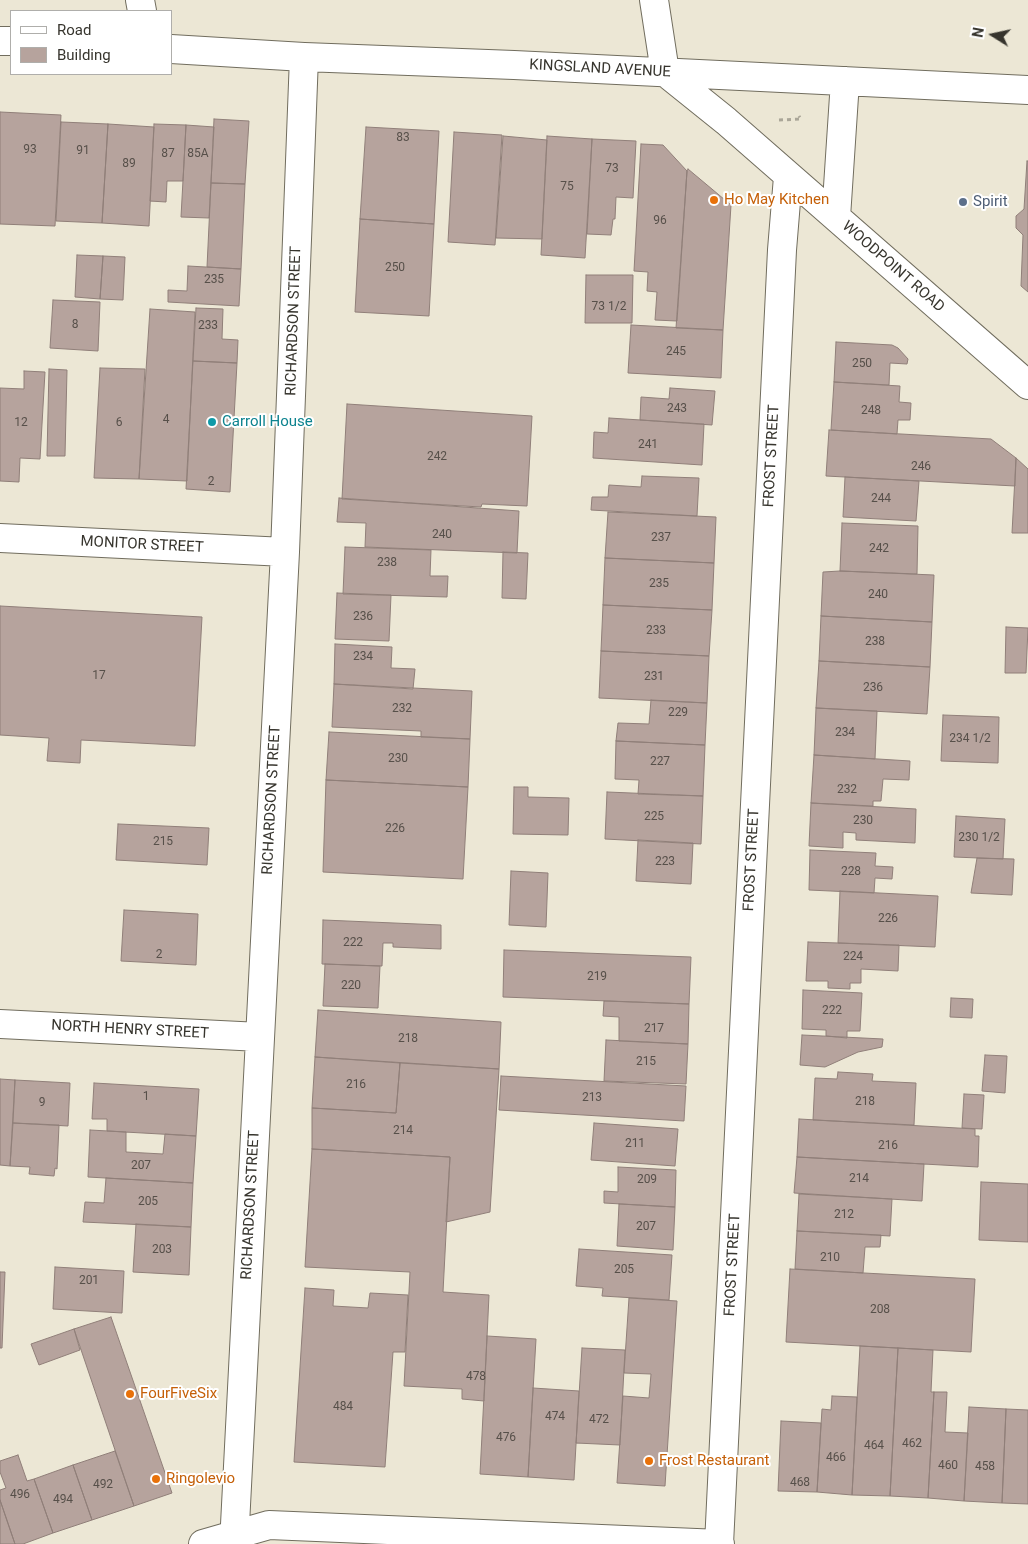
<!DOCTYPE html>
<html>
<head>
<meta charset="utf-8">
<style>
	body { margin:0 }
	#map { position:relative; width:1028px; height:1544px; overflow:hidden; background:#ece7d5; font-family:Roboto,sans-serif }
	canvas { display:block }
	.legend { position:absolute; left:10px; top:10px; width:162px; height:65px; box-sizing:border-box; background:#fff; border:1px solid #afaeab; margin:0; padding:6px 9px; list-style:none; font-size:15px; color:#37352e }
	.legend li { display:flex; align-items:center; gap:10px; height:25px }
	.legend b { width:25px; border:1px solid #afaeab }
	.north { position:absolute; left:968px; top:10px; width:50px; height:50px; -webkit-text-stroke:4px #fff; paint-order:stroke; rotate:280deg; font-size:14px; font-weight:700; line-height:20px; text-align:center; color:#37352e }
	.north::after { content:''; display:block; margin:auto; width:18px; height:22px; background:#37352e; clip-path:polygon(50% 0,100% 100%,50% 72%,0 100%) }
</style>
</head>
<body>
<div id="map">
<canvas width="1028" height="1544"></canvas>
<ul class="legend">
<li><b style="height:6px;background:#fff"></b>Road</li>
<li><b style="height:14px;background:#b6a39d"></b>Building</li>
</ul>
<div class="north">N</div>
</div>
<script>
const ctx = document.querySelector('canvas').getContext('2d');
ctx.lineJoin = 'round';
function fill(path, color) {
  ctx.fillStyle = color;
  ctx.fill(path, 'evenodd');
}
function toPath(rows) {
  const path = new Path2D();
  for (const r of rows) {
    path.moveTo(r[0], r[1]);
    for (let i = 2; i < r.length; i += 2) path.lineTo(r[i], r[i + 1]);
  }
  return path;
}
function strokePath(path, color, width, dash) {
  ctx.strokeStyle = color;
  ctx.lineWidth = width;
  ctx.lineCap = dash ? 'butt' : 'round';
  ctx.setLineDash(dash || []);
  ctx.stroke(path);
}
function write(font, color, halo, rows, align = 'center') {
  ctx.font = font + ' Roboto,sans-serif';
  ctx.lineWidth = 4;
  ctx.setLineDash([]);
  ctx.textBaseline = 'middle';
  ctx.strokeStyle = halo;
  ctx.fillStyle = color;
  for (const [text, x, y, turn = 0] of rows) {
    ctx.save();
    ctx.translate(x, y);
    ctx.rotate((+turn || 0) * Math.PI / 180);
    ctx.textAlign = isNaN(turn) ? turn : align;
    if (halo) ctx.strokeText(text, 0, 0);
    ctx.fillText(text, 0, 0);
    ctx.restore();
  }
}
const building = toPath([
	[0,112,61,115,55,226,0,224,0,112],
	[214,119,249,121,245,184,211,183,214,119],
	[61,122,108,124,102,223,56,221,61,122],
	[108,124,154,127,149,226,102,223,108,124],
	[154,124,186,125,183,181,167,181,166,202,150,201,154,124],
	[186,125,214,127,209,218,181,217,186,125],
	[366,127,439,131,434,224,360,219,366,127],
	[454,132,502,135,495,245,448,242,454,132],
	[503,136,547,140,542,239,496,238,503,136],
	[547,136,592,139,585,258,541,255,547,136],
	[592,139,636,141,633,198,616,197,615,219,613,219,611,235,587,234,592,139],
	[641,144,663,145,687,171,677,321,655,320,657,292,647,291,648,272,634,271,641,144],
	[1027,161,1028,161,1028,292,1021,286,1023,235,1016,228,1016,216,1024,209,1027,161],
	[688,169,731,205,723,330,676,328,687,171,688,169],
	[211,183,245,184,241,269,207,267,211,183],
	[360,219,434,224,429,316,355,312,360,219],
	[77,255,103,256,100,299,75,297,77,255],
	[103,256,125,257,123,300,100,299,103,256],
	[188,266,241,269,239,306,168,302,168,290,187,291,188,266],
	[586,275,633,275,632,323,585,323,586,275],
	[53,300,100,302,98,351,50,348,53,300],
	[196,308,223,309,222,339,238,340,237,363,193,361,196,308],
	[150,309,195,312,187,481,139,479,150,309],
	[631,325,723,330,721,378,628,373,631,325],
	[836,342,892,345,898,348,908,359,907,364,890,363,889,385,834,382,836,342],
	[193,361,237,363,230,492,186,489,193,361],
	[100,368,145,369,139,479,94,478,100,368],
	[49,369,67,370,65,456,47,456,49,369],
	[24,371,45,372,40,459,20,458,19,482,0,481,0,388,24,389,24,371],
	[834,382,900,386,899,402,911,403,910,420,898,420,897,434,831,430,834,382],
	[670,388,715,391,712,425,640,420,641,397,669,399,670,388],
	[347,404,532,416,527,506,482,504,481,507,342,499,347,404],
	[609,418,704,424,702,465,593,458,594,432,608,433,609,418],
	[829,430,991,439,1016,458,1015,486,826,476,829,430],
	[1016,458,1028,469,1028,533,1012,533,1016,458],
	[642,476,699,478,697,516,591,510,592,497,608,497,609,485,641,487,642,476],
	[845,477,919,481,916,521,843,517,845,477],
	[339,498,519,511,517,553,365,547,366,523,337,522,339,498],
	[608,512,716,517,714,563,605,558,608,512],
	[842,523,918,526,917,574,840,571,842,523],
	[345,547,431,550,430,576,448,576,447,597,343,594,345,547],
	[503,552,528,553,526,599,502,598,503,552],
	[605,558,714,563,712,610,603,605,605,558],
	[840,571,934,575,932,622,821,616,823,572,840,571],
	[337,593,391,595,389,641,335,639,337,593],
	[603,605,712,610,709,656,601,651,603,605],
	[0,606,202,617,195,746,81,740,80,763,47,761,49,738,0,735,0,606],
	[821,616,932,622,930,667,819,661,821,616],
	[1006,627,1028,628,1026,673,1005,673,1006,627],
	[335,644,392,647,391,668,415,669,413,689,334,684,335,644],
	[601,651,709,656,707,703,599,698,601,651],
	[819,661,930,667,927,714,816,708,819,661],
	[334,684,472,691,470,739,421,737,421,731,332,727,334,684],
	[651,700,707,703,705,745,616,741,618,723,649,724,651,700],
	[816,708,877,711,875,759,814,755,816,708],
	[943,715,999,717,998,763,941,761,943,715],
	[329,732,470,739,468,787,326,780,329,732],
	[616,741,705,745,703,796,638,794,639,780,615,779,616,741],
	[814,755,910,761,909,780,883,779,881,801,873,801,873,806,811,803,814,755],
	[326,780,468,787,463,879,323,872,326,780],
	[514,787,528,787,528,797,569,798,568,835,513,834,514,787],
	[607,792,703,796,701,844,605,839,607,792],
	[811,803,916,809,915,843,856,840,856,833,843,832,843,848,809,846,811,803],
	[956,816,1005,819,1003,859,954,857,956,816],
	[118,824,209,828,207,865,116,860,118,824],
	[638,840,693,843,691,884,636,881,638,840],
	[810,850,876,853,875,866,893,867,892,879,875,878,874,893,809,890,810,850],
	[977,858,1014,859,1012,895,971,893,977,858],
	[511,871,548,873,546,927,509,925,511,871],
	[840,891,938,896,935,947,838,943,840,891],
	[124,910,198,914,196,965,121,961,124,910],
	[323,920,441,925,441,949,393,947,393,943,383,943,382,966,322,964,323,920],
	[808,942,899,945,898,971,861,969,861,983,850,983,850,989,828,988,828,981,806,981,808,942],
	[504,950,691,957,689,1004,503,997,504,950],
	[325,964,380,966,378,1008,323,1006,325,964],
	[803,990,862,993,860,1031,847,1031,847,1038,826,1036,826,1030,802,1029,803,990],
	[951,998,973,999,972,1018,950,1017,951,998],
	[604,1001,689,1004,688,1044,619,1041,619,1017,603,1016,604,1001],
	[318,1010,501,1022,499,1069,315,1057,318,1010],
	[802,1035,883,1039,882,1047,858,1052,825,1067,800,1065,802,1035],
	[606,1040,688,1044,686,1084,604,1081,606,1040],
	[985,1055,1007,1056,1005,1093,982,1091,985,1055],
	[315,1057,400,1063,396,1113,312,1108,315,1057],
	[400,1063,499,1069,490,1212,446,1222,450,1157,312,1149,312,1108,396,1113,400,1063],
	[838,1072,873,1074,872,1081,916,1083,914,1125,813,1120,815,1078,837,1079,838,1072],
	[501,1076,686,1086,684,1121,499,1110,501,1076],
	[0,1079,15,1080,10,1166,0,1165,0,1079],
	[15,1080,70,1083,68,1126,13,1123,15,1080],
	[94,1083,199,1089,196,1136,107,1131,107,1119,92,1119,94,1083],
	[964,1094,984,1095,982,1129,962,1128,964,1094],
	[799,1119,975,1129,975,1136,979,1136,978,1167,797,1157,799,1119],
	[13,1123,59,1125,57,1169,55,1168,54,1176,29,1174,30,1167,10,1166,13,1123],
	[594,1123,678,1129,675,1166,591,1160,594,1123],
	[90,1130,126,1132,126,1152,163,1154,165,1134,196,1136,193,1183,88,1177,90,1130],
	[312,1149,450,1157,443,1292,489,1295,484,1401,462,1399,462,1389,404,1386,410,1272,305,1267,312,1149],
	[797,1157,924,1164,922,1201,794,1193,797,1157],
	[618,1167,676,1170,675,1207,604,1203,604,1191,618,1192,618,1167],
	[106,1178,193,1183,191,1227,83,1222,85,1202,104,1203,106,1178],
	[981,1182,1028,1184,1028,1242,979,1240,981,1182],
	[799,1194,892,1199,890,1236,797,1231,799,1194],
	[619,1204,675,1207,673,1250,617,1246,619,1204],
	[136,1224,191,1227,189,1275,133,1272,136,1224],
	[797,1231,881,1235,880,1247,865,1247,863,1273,795,1269,797,1231],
	[579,1249,672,1255,669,1300,602,1296,603,1288,576,1286,579,1249],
	[55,1267,124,1271,122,1313,53,1309,55,1267],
	[790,1269,975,1279,971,1352,786,1342,790,1269],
	[0,1272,5,1272,2,1348,0,1348,0,1272],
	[305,1288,334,1290,333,1306,368,1308,370,1293,408,1295,405,1352,393,1352,385,1467,294,1462,305,1288],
	[629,1298,677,1301,665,1486,617,1483,623,1396,649,1398,651,1374,624,1373,629,1298],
	[111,1317,172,1493,134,1506,74,1329,111,1317],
	[74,1329,80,1350,39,1365,31,1344,74,1329],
	[487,1336,536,1339,528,1477,480,1474,487,1336],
	[860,1346,898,1348,890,1496,852,1495,860,1346],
	[582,1348,625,1350,620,1445,576,1443,582,1348],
	[898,1348,933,1350,931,1392,934,1392,928,1498,890,1496,898,1348],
	[533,1388,579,1391,574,1480,528,1477,533,1388],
	[934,1392,947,1392,945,1432,968,1433,964,1501,928,1498,934,1392],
	[832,1396,857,1397,852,1495,817,1492,822,1409,831,1410,832,1396],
	[969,1407,1006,1409,1002,1503,964,1501,969,1407],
	[1006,1409,1028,1410,1028,1504,1002,1503,1006,1409],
	[781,1421,821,1423,817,1492,778,1491,781,1421],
	[115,1451,134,1506,92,1520,73,1465,115,1451],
	[18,1455,27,1481,34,1479,53,1533,23,1544,15,1544,0,1500,0,1490,6,1488,0,1472,0,1461,18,1455],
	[73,1465,92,1520,53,1533,34,1479,73,1465],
	[0,1500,15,1544,0,1544,0,1500]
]);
fill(building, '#b6a39d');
strokePath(building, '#907f79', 1);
const minor = toPath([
	[140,0,142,11],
	[654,0,665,72],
	[0,41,11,41],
	[171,49,304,57,514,65,1028,90],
	[665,72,726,121,1028,385],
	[836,217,845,81],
	[0,538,285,552],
	[0,1024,260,1037],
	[203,1544,269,1525,720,1544],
	[234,1544,285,552,304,57],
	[719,1544,782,250,788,177]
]);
strokePath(minor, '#716d5e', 30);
strokePath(toPath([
	[779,120,801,119,799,116]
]), '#aaa698', 3, [4, 4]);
strokePath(minor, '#fff', 28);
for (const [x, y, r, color] of [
	[714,200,5,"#e8710a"],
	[963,202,5,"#5c6f8a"],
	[212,422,5,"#0f9aa8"],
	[130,1394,5,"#e8710a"],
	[649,1461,5,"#e8710a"],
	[156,1479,5,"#e8710a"]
]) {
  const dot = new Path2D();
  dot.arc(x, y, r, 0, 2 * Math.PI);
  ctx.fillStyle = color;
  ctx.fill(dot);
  strokePath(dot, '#fff', 2);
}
write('12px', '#57504a', null, [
	["83",403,138],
	["93",30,150],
	["91",83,151],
	["87",168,154],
	["85A",198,154],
	["89",129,164],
	["73",612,169],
	["75",567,187],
	["96",660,221],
	["250",395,268],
	["235",214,280],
	["73 1/2",609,307],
	["8",75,325],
	["233",208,326],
	["245",676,352],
	["250",862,364],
	["243",677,409],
	["248",871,411],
	["4",166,420],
	["12",21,423],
	["6",119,423],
	["241",648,445],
	["242",437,457],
	["246",921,467],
	["2",211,482],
	["244",881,499],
	["240",442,535],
	["237",661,538],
	["242",879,549],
	["238",387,563],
	["235",659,584],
	["240",878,595],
	["236",363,617],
	["233",656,631],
	["238",875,642],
	["234",363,657],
	["17",99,676],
	["231",654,677],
	["236",873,688],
	["232",402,709],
	["229",678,713],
	["234",845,733],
	["234 1/2",970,739],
	["230",398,759],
	["227",660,762],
	["232",847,790],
	["225",654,817],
	["230",863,821],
	["226",395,829],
	["230 1/2",979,838],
	["215",163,842],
	["223",665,862],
	["228",851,872],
	["226",888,919],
	["222",353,943],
	["2",159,955],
	["224",853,957],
	["219",597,977],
	["220",351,986],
	["222",832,1011],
	["217",654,1029],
	["218",408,1039],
	["215",646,1062],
	["216",356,1085],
	["1",146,1097],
	["213",592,1098],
	["218",865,1102],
	["9",42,1103],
	["214",403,1131],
	["211",635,1144],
	["216",888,1146],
	["207",141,1166],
	["214",859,1179],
	["209",647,1180],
	["205",148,1202],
	["212",844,1215],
	["207",646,1227],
	["203",162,1250],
	["210",830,1258],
	["205",624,1270],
	["201",89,1281],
	["208",880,1310],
	["478",476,1377],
	["484",343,1407],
	["474",555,1417],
	["472",599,1420],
	["476",506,1438],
	["462",912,1444],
	["464",874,1446],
	["466",836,1458],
	["460",948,1466],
	["458",985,1467],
	["468",800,1483],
	["492",103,1485],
	["496",20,1495],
	["494",63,1500]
]);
write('15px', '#37352e', '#fff', [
	["KINGSLAND AVENUE",600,69,3],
	["WOODPOINT ROAD",893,267,41],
	["RICHARDSON STREET",294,321,-88],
	["FROST STREET",772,456,-87],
	["MONITOR STREET",142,545,3],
	["RICHARDSON STREET",272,800,-87],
	["FROST STREET",752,860,-87],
	["NORTH HENRY STREET",130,1030,3],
	["RICHARDSON STREET",251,1205,-87],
	["FROST STREET",733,1265,-87]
]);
write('15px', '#c56008', '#fff', [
	["Ho May Kitchen",724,200],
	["FourFiveSix",140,1394],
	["Frost Restaurant",659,1461],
	["Ringolevio",166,1479]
], 'left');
write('15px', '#4e5e75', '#fff', [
	["Spirit",973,202]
], 'left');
write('15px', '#0d838f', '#fff', [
	["Carroll House",222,422]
], 'left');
</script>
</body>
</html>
